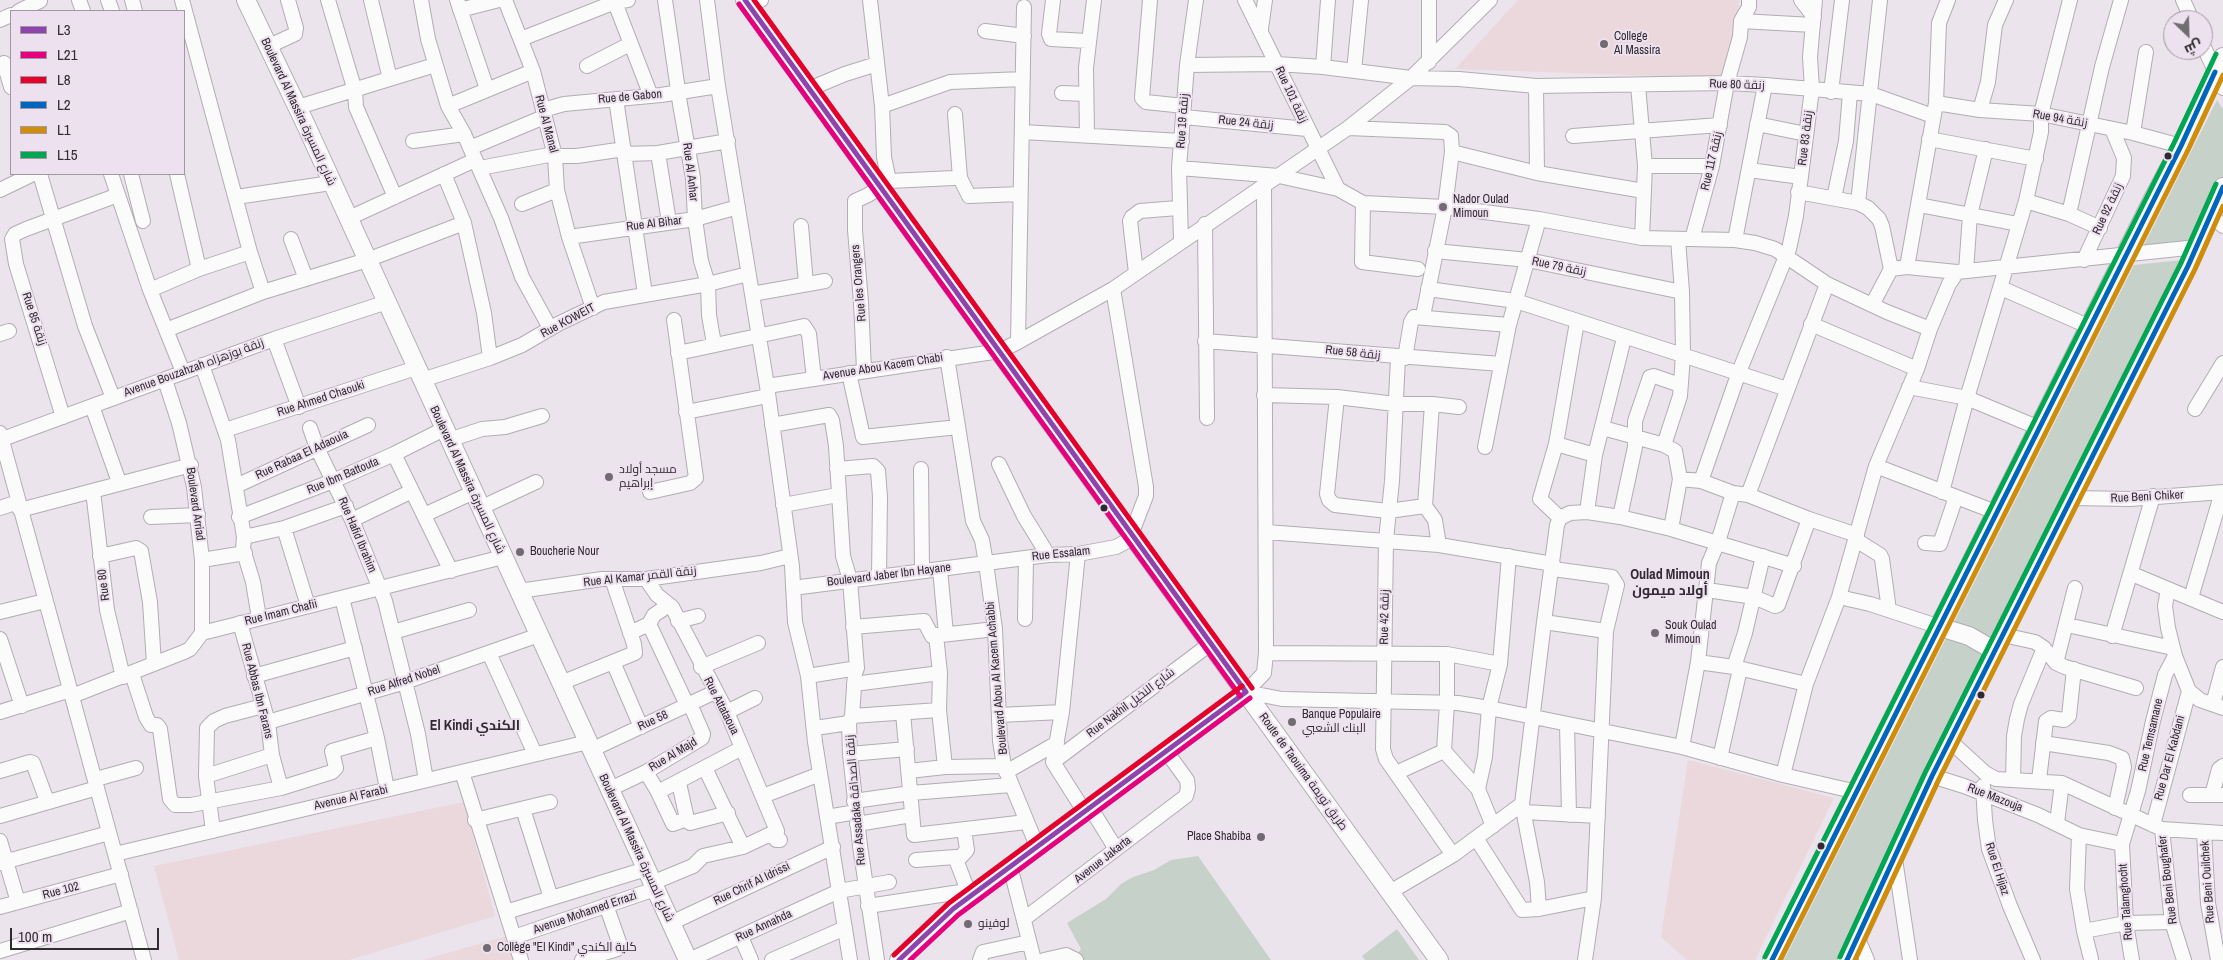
<!DOCTYPE html>
<html>
<head>
<meta charset="utf-8">
<style>
	body { margin:0 }
	#map { position:relative; width:2223px; height:960px; overflow:hidden; background:#ebe4ec; font-family:"Archivo Narrow",Cairo,sans-serif }
	canvas { display:block }
	.legend { position:absolute; left:10px; top:10px; width:175px; height:165px; box-sizing:border-box; background:#eee1ef; border:1px solid #a298a3; margin:0; padding:6px 9px; list-style:none; font-size:15px; color:#2f2b30 }
	.legend li { display:flex; align-items:center; gap:10px; height:25px }
	.legend b { width:25px; border:1px solid #a298a3 }
	.north { position:absolute; left:2163px; top:10px; width:50px; height:50px; box-sizing:border-box; background:#eee1ef; border:1px solid #a298a3; border-radius:50%; rotate:156deg; font-size:14px; font-weight:700; line-height:20px; text-align:center; color:#2f2b30 }
	.north::after { content:''; display:block; margin:auto; width:18px; height:22px; background:#716c72; clip-path:polygon(50% 0,100% 100%,50% 72%,0 100%) }
	.scale { position:absolute; left:10px; top:928px; width:149px; height:22px; box-sizing:border-box; border:2px solid #2f2b30; border-top:0; padding-left:6px; font-size:15px; line-height:18px; white-space:nowrap; color:#2f2b30; -webkit-text-stroke:4px #eee1ef; paint-order:stroke }
</style>
</head>
<body>
<div id="map">
<canvas width="2223" height="960"></canvas>
<ul class="legend">
<li><b style="height:6px;background:#8e44ad"></b>L3</li>
<li><b style="height:6px;background:#e5007d"></b>L21</li>
<li><b style="height:6px;background:#e4002b"></b>L8</li>
<li><b style="height:6px;background:#0065bd"></b>L2</li>
<li><b style="height:6px;background:#cf8d0a"></b>L1</li>
<li><b style="height:6px;background:#00a651"></b>L15</li>
</ul>
<div class="north">ش</div>
<div class="scale">100 m</div>
</div>
<script>
const ctx = document.querySelector('canvas').getContext('2d');
ctx.lineJoin = 'round';
function fill(path, color) {
  ctx.fillStyle = color;
  ctx.fill(path, 'evenodd');
}
function toPath(rows) {
  const path = new Path2D();
  for (const r of rows) {
    path.moveTo(r[0], r[1]);
    for (let i = 2; i < r.length; i += 2) path.lineTo(r[i], r[i + 1]);
  }
  return path;
}
function strokePath(path, color, width, dash) {
  ctx.strokeStyle = color;
  ctx.lineWidth = width;
  ctx.lineCap = dash ? 'butt' : 'round';
  ctx.setLineDash(dash || []);
  ctx.stroke(path);
}
function write(font, color, halo, rows, align = 'center') {
  ctx.font = font + ' "Archivo Narrow",Cairo,sans-serif';
  ctx.lineWidth = 4;
  ctx.setLineDash([]);
  ctx.textBaseline = 'middle';
  ctx.strokeStyle = halo;
  ctx.fillStyle = color;
  for (const [text, x, y, turn = 0] of rows) {
    ctx.save();
    ctx.translate(x, y);
    ctx.rotate((+turn || 0) * Math.PI / 180);
    ctx.textAlign = isNaN(turn) ? turn : align;
    if (halo) ctx.strokeText(text, 0, 0);
    ctx.fillText(text, 0, 0);
    ctx.restore();
  }
}
fill(toPath([
	[1518,0,1739,0,1738,19,1720,78,1455,69],
	[1688,760,1834,798,1755,960,1687,960,1661,937],
	[464,802,495,916,349,960,179,960,154,866],
	[507,936,513,960,423,960]
]), '#ead8dc');
fill(toPath([
	[2217,100,2223,109,2223,186,2193,241,2144,245],
	[2182,260,1843,960,1784,960,2134,265],
	[1198,856,1271,960,1079,960,1076,956,1081,949,1067,923,1106,899,1121,884,1133,877,1154,870,1171,860],
	[1397,929,1419,960,1365,960,1362,956]
]), '#c6d2c9');
const minor = toPath([
	[79,0,83,11],
	[108,0,112,11],
	[132,0,135,11],
	[182,0,250,252,263,292],
	[328,0,355,91,356,107,395,197],
	[371,0,390,79],
	[421,0,428,39,448,106,464,134,501,218,522,277,550,328],
	[457,0,487,89],
	[505,0,533,71,555,156,557,190,569,237,593,308],
	[614,0,651,96],
	[665,0,680,104,693,178,695,219,701,261,708,284,709,315,714,344],
	[707,0,718,86,767,386,792,566,795,622,808,676,815,742,850,960],
	[870,0,882,106,884,157,889,181],
	[1053,0,1049,34,1051,39,1088,41],
	[1150,0,1142,98,1146,102,1184,106],
	[1245,0,1338,189],
	[1801,0,1814,17],
	[2183,0,2192,20],
	[748,5,761,0],
	[460,10,499,0],
	[19,11,40,1],
	[0,20,11,15],
	[1741,21,1813,25],
	[1261,29,1265,0],
	[985,31,1024,36],
	[521,39,615,2,628,0],
	[2203,45,2223,88],
	[267,47,295,34,296,28,288,0],
	[1429,62,1429,0],
	[4,63,11,87],
	[1187,65,1277,64,1323,67,1411,78,1459,79,1536,86,1727,83,1765,85,1871,94,1933,116],
	[587,66,630,44],
	[1323,67,1328,0],
	[1354,71,1361,0],
	[1638,85,1645,166,1642,238],
	[1536,86,1537,173],
	[809,89,845,74,877,64],
	[1831,92,1842,0],
	[1062,93,1086,94],
	[616,99,645,294],
	[1936,103,1980,110,2041,114,2133,133,2181,146],
	[448,106,533,71],
	[882,106,950,82,1023,79],
	[298,107,435,65],
	[543,110,564,104,661,95,718,86],
	[1980,110,1988,82,1995,25,2006,0],
	[955,114,960,178],
	[1184,117,1307,129],
	[1757,124,1806,134],
	[1348,128,1445,132,1451,136,1452,152,1445,207,1423,316],
	[1022,132,1182,141],
	[2133,133,2146,52],
	[1087,135,1086,68,1094,0],
	[1573,136,1720,125],
	[1929,139,2036,159],
	[413,141,464,134],
	[470,148,544,117],
	[1452,152,1537,173,1644,191],
	[658,153,669,222],
	[625,154,658,153,728,141],
	[555,156,577,156,624,149],
	[1645,166,1712,166],
	[480,168,554,154],
	[1179,168,1279,176,1338,189,1363,203,1445,207,1539,219,1642,238,1735,240,1755,243,1775,249,1827,284,1887,312,1930,329],
	[1749,170,1801,177],
	[40,174,85,326,113,398],
	[111,174,150,290,183,372],
	[131,174,143,221],
	[177,174,199,269],
	[444,174,464,223,484,313,490,358],
	[0,190,33,174],
	[1798,192,1858,203,1868,208,1879,219,1882,226,1891,269,1907,267,1957,272,2197,247],
	[236,197,331,183],
	[1834,198,1846,141,1850,93],
	[2026,201,2069,214,2100,228],
	[1363,203,1362,262,1418,269],
	[1858,203,1880,0],
	[522,204,557,190],
	[1919,205,2018,224],
	[2069,214,2102,67,2121,0],
	[2210,215,2223,226],
	[349,218,475,160],
	[1205,224,1207,418],
	[801,226,806,284],
	[569,237,695,219,738,207],
	[291,239,306,279],
	[1692,239,1712,166,1727,83,1740,37,1741,21,1749,7,1749,0],
	[1735,240,1765,85],
	[1181,241,1179,168,1187,65,1196,0],
	[1435,251,1528,260,1682,292],
	[2084,260,2123,176,2124,158,2112,129],
	[1907,267,1936,103,1939,23,1948,0],
	[1966,271,1970,215,1986,149],
	[1136,273,1130,221,1132,217,1140,211,1178,208],
	[2001,288,2090,327],
	[1428,289,1516,301,1787,389],
	[150,290,199,269,250,252],
	[752,294,825,281],
	[1872,305,1891,269],
	[1811,324,1917,369],
	[166,330,263,292,367,260,464,223],
	[0,334,9,331],
	[274,339,299,407],
	[1205,341,1501,364],
	[1018,342,1024,7],
	[678,353,804,326,809,334,814,379],
	[947,357,973,521,982,540,986,563,995,629,1000,741,1004,766,1037,846],
	[1398,358,1392,481,1386,540,1383,749,1386,759,1453,855],
	[1405,358,1411,322,1414,317,1509,325],
	[202,365,228,440,244,537,243,549,253,582,259,618],
	[864,370,861,302,855,230,855,201,868,195,889,181,954,178,960,178,969,196,1020,194],
	[849,373,863,437,958,427],
	[165,380,179,423,194,487,202,560,202,633],
	[422,380,490,358,522,345,558,324,604,302,708,284,748,274],
	[767,386,1000,351,1018,342,1113,289,1348,128,1411,78,1490,0],
	[1909,387,1967,398,2039,428],
	[1264,395,1337,397,1395,404,1432,404,1459,407],
	[1337,397,1327,494,1329,500,1335,505,1388,511,1425,506],
	[1432,404,1425,506,1435,520,1439,545],
	[92,406,119,482],
	[2195,409,2223,363],
	[686,412,768,396],
	[63,417,16,264,12,239,15,234,26,229,118,195],
	[772,425,829,415,832,420,836,446,843,556,850,580,857,668,855,673,852,716,849,723,850,754,860,846,877,960],
	[310,428,317,448,352,520,385,601,418,734,426,780],
	[1603,428,1664,445,1675,451,1680,479,1671,529],
	[225,430,416,368],
	[0,433,144,960],
	[0,440,274,339,387,302],
	[449,440,482,429,505,427,542,416],
	[1556,444,1595,455],
	[1664,445,1680,396,1683,355,1682,292,1678,239],
	[1485,447,1509,325,1539,219],
	[394,454,451,571],
	[999,464,1024,516,1048,555],
	[1876,466,1998,513],
	[837,469,873,466,878,471,880,497,879,577],
	[921,469,922,571],
	[1680,479,1701,481,1733,493,1748,495,1809,519,1857,535],
	[1701,481,1739,372,1789,249,1796,216,1812,89,1810,57,1815,0],
	[236,486,368,425],
	[93,491,107,610,123,677],
	[650,492,690,483,696,478,674,320],
	[1942,492,1967,398,2026,201,2041,132,2041,114,2070,0],
	[1748,495,1827,284],
	[2072,498,2130,499,2223,492],
	[783,505,838,495],
	[0,508,18,502],
	[480,508,536,482],
	[20,510,191,465],
	[1587,512,1595,455,1624,338],
	[424,515,474,492],
	[151,517,198,515],
	[239,517,333,481,394,454,444,429],
	[1620,517,1635,447,1635,421,1650,377,1654,376,1680,385],
	[1560,518,1540,499,1556,444,1577,322],
	[352,520,412,491],
	[284,528,308,606],
	[1266,532,1439,545,1553,564],
	[244,537,284,528,346,506],
	[1856,540,1880,555,1882,559,1889,610],
	[1925,543,1940,544,1956,497],
	[100,556,136,548,141,551,150,602,154,664],
	[202,560,245,553],
	[940,569,946,634],
	[1553,569,1612,577,1617,585,1606,631,1594,898,1585,960],
	[2132,574,2223,612],
	[646,579,657,595,672,607,727,712,777,831,776,840,780,840],
	[793,588,1048,555,1078,554,1116,547,1129,540,1146,496,1146,487,1113,289],
	[2168,589,2165,606,2168,628,2175,656,2189,691,2200,700,2223,708],
	[1707,590,1754,597,1775,606,1778,605,1809,519],
	[519,591,602,579,646,579,761,563,790,556],
	[1839,597,1870,604,1940,627],
	[342,598,377,738,387,789],
	[2191,598,2222,492],
	[0,612,45,601],
	[1025,619,1026,558],
	[678,621,698,616],
	[1544,622,1606,631],
	[240,623,268,722,272,755,281,788],
	[649,624,687,705],
	[2067,625,2173,648],
	[853,627,924,621,932,636,995,629],
	[393,632,469,610],
	[630,633,649,624,654,615,669,605],
	[936,635,940,673,939,710,945,767],
	[2003,635,2035,642,2044,648,2056,663,2065,667,2136,688],
	[2112,636,2153,496],
	[0,639,22,706],
	[489,653,535,754],
	[1266,653,1447,654,1500,664],
	[1447,654,1447,703,1444,751,1478,789,1493,826],
	[613,662,641,727],
	[1698,662,1734,667,1806,684],
	[2056,663,2075,588],
	[701,667,758,643],
	[1734,667,1745,633,1763,556],
	[132,674,146,717,151,725,157,725,160,729,170,799,175,805,191,805,281,788,332,772,336,768,332,751,377,738],
	[254,676,355,648],
	[808,676,857,668],
	[561,683,635,653,634,644,612,579],
	[854,684,940,673],
	[1246,692,1282,699,1458,703,1489,708,1682,747,1783,775,1857,792],
	[1246,692,1264,673,1266,653,1264,185],
	[72,696,184,652,190,649,202,633,503,557],
	[2213,704,2223,667],
	[0,712,70,690],
	[727,712,755,698],
	[903,713,914,835,1026,822],
	[999,715,1062,712],
	[852,716,939,710],
	[268,722,405,682,539,635],
	[1567,724,1569,815],
	[815,728,849,723],
	[1950,741,1985,773,1996,779,2062,783,2162,829,2223,833],
	[2043,743,2109,753,2122,758,2124,767,2115,808],
	[1682,747,1698,662,1709,563,1718,542,1733,493],
	[591,750,715,692],
	[850,754,907,749],
	[1720,758,1740,669],
	[1053,762,1062,712,1078,554],
	[1053,762,1210,644],
	[1053,762,1084,811],
	[705,768,743,847],
	[0,771,30,762,33,763,47,801],
	[909,771,945,767,1004,766],
	[462,772,521,960],
	[646,772,658,792,742,748],
	[1006,772,1057,743],
	[1396,773,1444,751],
	[1783,775,1806,684,1839,597,1876,466,1917,369,1930,329,1949,284,1957,272],
	[206,776,272,755],
	[1932,776,1964,786,2038,815,2079,835,2122,844],
	[96,779,136,768],
	[2013,780,2014,736,2017,719,2021,704,2044,648],
	[2039,780,2046,721,2051,718,2064,720,2069,716,2074,669],
	[679,783,687,819,690,823,728,813],
	[1983,786,1985,820,1989,849,2010,906,2033,960],
	[610,789,646,772,702,738,703,734,690,704],
	[1478,789,1485,757,1489,708,1500,664,1509,556],
	[658,792,673,824,687,819],
	[2190,795,2223,795],
	[2212,795,2219,769,2223,766],
	[763,796,820,774],
	[854,801,911,793,1011,785],
	[1090,807,1116,849],
	[523,809,551,898],
	[1524,812,1598,816],
	[0,816,97,788],
	[827,817,856,812],
	[475,820,550,802],
	[2057,823,2062,783],
	[857,824,912,815],
	[2153,825,2189,691],
	[2162,829,2172,922,2184,960],
	[213,831,206,776,207,728,214,721,225,716,263,706],
	[2204,833,2208,903,2218,960],
	[2079,835,2077,889,2084,931,2091,959],
	[1476,838,1522,910,1539,909],
	[0,841,18,902],
	[115,854,588,742],
	[1895,859,1910,960],
	[916,860,955,857,970,896],
	[957,861,967,850,964,829],
	[0,863,109,833],
	[1010,866,1034,960],
	[652,883,693,866,703,856,743,847,777,831],
	[1390,892,1453,855,1522,804],
	[1594,898,1539,909,1537,882,1522,804,1544,622,1557,525,1560,518,1570,513,1587,512,1620,517,1671,529,1794,566],
	[868,906,967,891],
	[0,907,121,874],
	[506,912,646,869],
	[1024,919,1186,796,1188,788,1187,780,1166,751],
	[671,923,833,847],
	[2084,931,2126,923,2172,922],
	[514,937,655,889],
	[741,937,751,960],
	[1858,939,1867,960],
	[0,951,131,911],
	[582,960,617,949,620,945,606,905],
	[689,960,839,891,889,882],
	[772,960,845,928],
	[980,960,983,952,1029,942],
	[1044,960,1066,955,1076,960],
	[2132,960,2126,923,2122,844,2138,791,2153,721,2165,675,2175,656]
]);
const major = toPath([
	[246,0,305,123,688,960],
	[745,0,1439,960],
	[1940,627,1969,636,1995,651],
	[899,960,953,909,1246,692],
	[1772,960,2153,199,2181,146,2223,57],
	[1847,960,1932,776,2188,266,2223,187]
]);
strokePath(minor, '#b2acb3', 16);
strokePath(major, '#b2acb3', 20);
strokePath(minor, '#fcfbfc', 14);
strokePath(major, '#fcfbfc', 18);
strokePath(toPath([
	[745,0,1246,692],
	[899,960,953,909,1246,692]
]), '#8e44ad', 5);
strokePath(toPath([
	[739,4,1240,696],
	[910,960,958,915,1250,698]
]), '#e5007d', 5);
strokePath(toPath([
	[754,0,1252,688],
	[894,955,949,903,1242,686]
]), '#e4002b', 5);
strokePath(toPath([
	[1772,960,2181,146,2215,72],
	[1847,960,1932,776,2188,266,2223,187]
]), '#0065bd', 5);
strokePath(toPath([
	[1780,960,2188,150,2223,75],
	[1855,960,1939,779,2195,269,2223,206]
]), '#cf8d0a', 5);
strokePath(toPath([
	[1765,957,2174,143,2216,54],
	[1840,957,1925,773,2181,263,2216,184]
]), '#00a651', 5);
for (const [x, y, r, color] of [
	[1604,44,5,"#716c72"],
	[2168,156,4.5,"#2f2b30"],
	[1443,207,5,"#716c72"],
	[609,477,5,"#716c72"],
	[1104,508,4.5,"#2f2b30"],
	[520,552,5,"#716c72"],
	[1655,633,5,"#716c72"],
	[1981,695,4.5,"#2f2b30"],
	[1292,722,5,"#716c72"],
	[1261,837,5,"#716c72"],
	[1821,846,4.5,"#2f2b30"],
	[968,924,5,"#716c72"],
	[487,948,5,"#716c72"]
]) {
  const dot = new Path2D();
  dot.arc(x, y, r, 0, 2 * Math.PI);
  ctx.fillStyle = color;
  ctx.fill(dot);
  strokePath(dot, '#eee1ef', 2);
}
write('12px', '#2f2b30', '#eee1ef', [
	["College",1614,37],
	["Al Massira",1614,51],
	["Nador Oulad",1453,200],
	["Mimoun",1453,214],
	["مسجد أولاد",619,470],
	["إبراهيم",619,484],
	["Boucherie Nour",530,552],
	["Souk Oulad",1665,626],
	["Mimoun",1665,640],
	["Banque Populaire",1302,715],
	["البنك الشعبي",1302,729],
	["Place Shabiba",1251,837,"right"],
	["لوفينو",978,924],
	["Collège \"El Kindi\" كلية الكندي",497,948]
], 'left');
write('12px', '#2f2b30', '#eee1ef', [
	["Rue 80 زنقة",1737,85,2],
	["Rue 101 زنقة",1291,95,65],
	["Rue de Gabon",630,97,-5],
	["Boulevard Al Massira شارع المسيرة",298,112,65],
	["Rue 94 زنقة",2060,119,10],
	["Rue 19 زنقة",1183,121,-86],
	["Rue 24 زنقة",1246,123,6],
	["Rue Al Manal",546,124,75],
	["Rue 83 زنقة",1806,138,-83],
	["Rue 117 زنقة",1712,161,-77],
	["Rue Al Anhar",690,172,83],
	["Rue 92 زنقة",2108,209,-65],
	["Rue Al Bihar",654,224,-7],
	["Rue 79 زنقة",1559,267,12],
	["Rue les Orangers",859,283,-95],
	["Rue 85 زنقة",34,319,72],
	["Rue KOWEIT",568,321,-28],
	["Rue 58 زنقة",1353,353,6],
	["Avenue Abou Kacem Chabi",883,367,-9],
	["Avenue Bouzahzah زنقة بوزهزاه",194,368,-20],
	["Rue Ahmed Chaouki",321,399,-18],
	["Rue Rabaa El Adaouia",302,455,-25],
	["Rue Ibm Battouta",343,476,-23],
	["Boulevard Al Massira شارع المسيرة",467,480,65],
	["Rue Beni Chiker",2147,497,-3],
	["Boulevard Arriad",195,504,82],
	["Rue Hafid Ibrahim",357,535,67],
	["Rue Essalam",1061,554,-6],
	["Boulevard Jaber Ibn Hayane",889,575,-7],
	["Rue Al Kamar زنقة القمر",640,577,-6],
	["Rue 80",104,585,-97],
	["Rue Imam Chafii",281,613,-14],
	["Rue 42 زنقة",1385,617,-89],
	["Boulevard Abou Al Kacem Achabbi",997,678,-95],
	["Rue Alfred Nobel",404,681,-18],
	["Rue Abbas Ibn Farans",257,691,76],
	["Rue Nakhil شارع النخيل",1131,703,-37],
	["Rue Attataoua",721,706,63],
	["Rue 58",653,721,-25],
	["Rue Temsamane",2151,735,-77],
	["Rue Al Majd",673,755,-31],
	["Rue Dar El Kabdani",2170,758,-75],
	["Route de Taouima طريق تويمة",1303,772,54],
	["Avenue Al Farabi",351,798,-13],
	["Rue Mazouja",1995,798,21],
	["Rue Assadaka زنقة الصداقة",856,800,-95],
	["Boulevard Al Massira شارع المسيرة",636,848,65],
	["Avenue Jakarta",1103,860,-38],
	["Rue El Hijaz",1997,869,72],
	["Rue Beni Boughafer",2168,880,-97],
	["Rue Beni Ouilchek",2208,882,-94],
	["Rue Chrif Al Idrissi",752,884,-26],
	["Rue 102",61,891,-15],
	["Rue Talamghocht",2126,902,-94],
	["Avenue Mohamed Errazi",585,913,-19],
	["Rue Annahda",764,926,-25]
]);
write('bold 14px', '#2f2b30', '#eee1ef', [
	["Oulad Mimoun",1670,575],
	["أولاد ميمون",1670,591],
	["El Kindi الكندي",475,726]
]);
</script>
</body>
</html>
